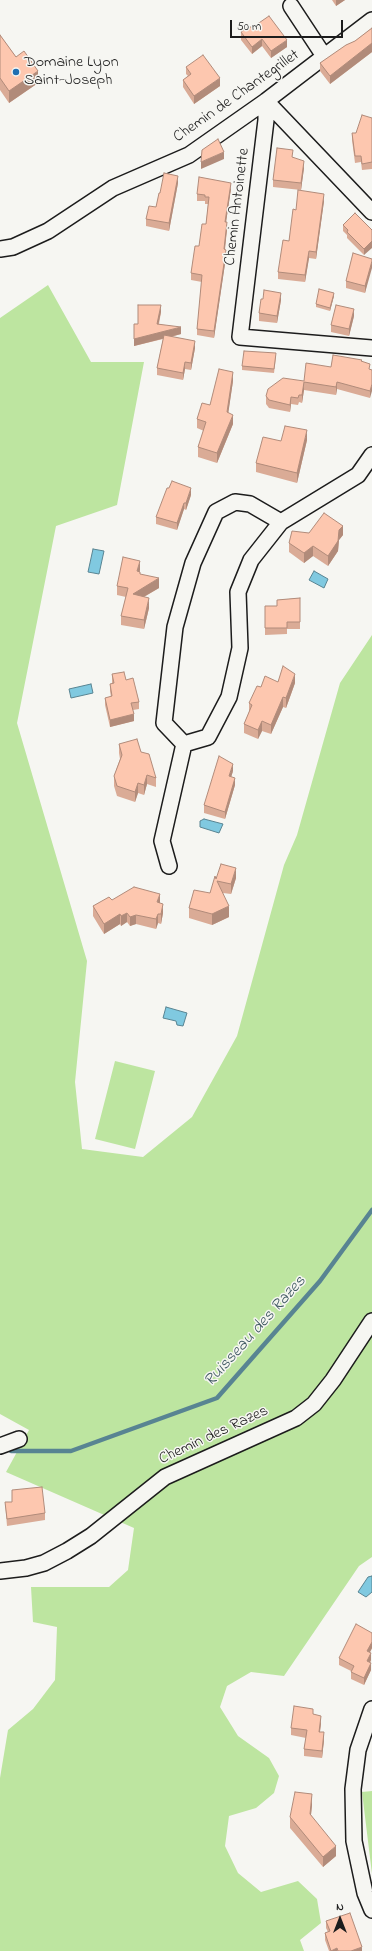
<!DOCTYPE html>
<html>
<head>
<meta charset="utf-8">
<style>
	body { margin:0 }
	#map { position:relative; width:372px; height:1951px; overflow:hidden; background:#f6f6f2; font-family:"Indie Flower",sans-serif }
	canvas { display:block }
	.north { position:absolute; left:320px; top:1899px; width:40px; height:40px; -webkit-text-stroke:3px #f6f6f2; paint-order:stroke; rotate:0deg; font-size:11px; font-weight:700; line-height:16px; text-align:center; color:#1c1c1c }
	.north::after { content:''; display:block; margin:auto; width:14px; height:18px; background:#1c1c1c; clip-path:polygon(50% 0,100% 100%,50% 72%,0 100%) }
	.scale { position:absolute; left:230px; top:20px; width:113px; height:18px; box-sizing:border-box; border:2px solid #1c1c1c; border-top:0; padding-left:5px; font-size:12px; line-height:14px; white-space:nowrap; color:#1c1c1c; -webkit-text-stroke:3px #f6f6f2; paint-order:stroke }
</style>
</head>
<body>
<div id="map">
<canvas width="372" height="1951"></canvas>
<div class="north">N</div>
<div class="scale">50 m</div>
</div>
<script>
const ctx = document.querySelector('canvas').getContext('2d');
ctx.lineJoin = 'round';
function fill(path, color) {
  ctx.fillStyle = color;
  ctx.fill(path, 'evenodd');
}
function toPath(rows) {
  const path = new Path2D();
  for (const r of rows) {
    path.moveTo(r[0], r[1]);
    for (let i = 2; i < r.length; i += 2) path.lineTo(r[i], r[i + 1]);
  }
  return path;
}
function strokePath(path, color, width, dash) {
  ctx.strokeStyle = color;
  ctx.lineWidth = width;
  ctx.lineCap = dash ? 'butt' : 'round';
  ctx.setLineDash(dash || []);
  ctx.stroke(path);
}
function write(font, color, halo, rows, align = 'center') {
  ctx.font = font + ' "Indie Flower",sans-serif';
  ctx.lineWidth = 3;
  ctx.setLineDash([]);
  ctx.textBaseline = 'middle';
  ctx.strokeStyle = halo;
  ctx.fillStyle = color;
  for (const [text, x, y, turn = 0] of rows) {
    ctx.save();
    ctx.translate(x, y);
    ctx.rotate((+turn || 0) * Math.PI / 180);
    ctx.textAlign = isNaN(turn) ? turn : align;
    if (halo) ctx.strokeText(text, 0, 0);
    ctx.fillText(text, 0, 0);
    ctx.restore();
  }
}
fill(toPath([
	[48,285,91,362,144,362,117,505,56,526,17,723,87,961,75,1082,82,1149,143,1157,192,1117,237,1036,284,865,297,835,340,683,372,635,372,1557,359,1566,284,1676,251,1672,227,1686,220,1707,238,1736,269,1758,279,1776,274,1793,256,1808,229,1816,225,1846,238,1873,261,1892,298,1881,317,1899,321,1923,300,1940,304,1951,0,1951,0,1778,8,1730,33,1709,55,1680,57,1627,33,1622,31,1587,109,1587,128,1570,134,1528,6,1472,29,1430,0,1414,0,318],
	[115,1061,155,1071,135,1149,95,1139],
	[372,1791,372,1874,362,1792]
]), '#bde5a0');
const water = toPath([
	[93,549,104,551,99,574,88,572,93,549],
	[314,571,328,579,324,588,309,580,314,571],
	[91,684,93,693,71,698,69,689,91,684],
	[204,819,223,824,219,833,200,827,200,821,204,819],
	[166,1007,187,1013,183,1026,177,1025,176,1021,163,1018,166,1007],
	[372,1576,372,1592,366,1597,358,1592,368,1577,372,1576]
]);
fill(water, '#80c9e0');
strokePath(water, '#588492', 1);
strokePath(toPath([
	[11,1451,71,1451,217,1398,320,1281,372,1210]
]), '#588492', 4.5);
const minor = toPath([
	[291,6,324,56],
	[372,212,266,101,266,120,240,337,372,348],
	[0,249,13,247,48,231,113,188,189,155,266,101,372,20],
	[235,502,250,504,281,522,251,560,238,592,240,648,229,697,208,737,184,744,164,723,175,627,193,563,216,512,235,502],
	[281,522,358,475,372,455],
	[169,866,162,841,184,744],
	[0,1446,19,1439],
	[0,1571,26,1568,44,1563,67,1551,91,1536,165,1477,296,1418,314,1404,333,1380,372,1321],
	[372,1709,358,1750,353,1789,354,1841,365,1893,372,1910]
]);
strokePath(minor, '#1c1c1c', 18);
strokePath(minor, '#f6f6f2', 15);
fill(toPath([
	[332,0,345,0,336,6],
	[372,28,372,52,330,84,320,71,320,63,355,41],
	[241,32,287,47,271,58,262,46,252,54,241,40],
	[0,35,16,57,38,83,9,103,0,90],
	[186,67,220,86,194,104,183,87,183,80,188,76,186,74],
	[372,118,372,169,362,170,361,162,355,163,352,140,352,133,356,133],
	[293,158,304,168,301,190,273,187,273,180],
	[178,183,169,231,146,226,146,219,156,207,160,193],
	[231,189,226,222,227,229,225,250,226,257,214,338,197,335,197,329,202,282,191,280,191,273,206,224,208,204,205,204,205,201,197,201,197,194],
	[324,201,316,259,309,258,305,282,278,279,278,272,289,241,296,210],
	[343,225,372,230,364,255,347,238,347,235,343,231],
	[372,259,365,293,346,288,346,281],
	[334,296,330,311,316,307,316,304],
	[263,299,281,300,277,323,259,321,259,313],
	[161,312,159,324,181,334,171,337,195,348,191,370,185,369,183,380,157,375,157,368,163,339,134,346,134,324,138,324],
	[354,316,349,336,331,332,331,325],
	[276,357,274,373,242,370,242,366],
	[362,361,370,370,370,398,337,389,336,395,304,390,302,403,299,402,298,405,291,404,290,412,269,408,266,404,266,396,304,381,331,367],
	[233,381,228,413,233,424,217,463,198,457,198,447,204,431,197,428,197,419],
	[307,440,297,483,256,472,256,463,281,441],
	[191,495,186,510,184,509,177,530,156,524,156,517],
	[309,533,343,535,339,540,338,551,328,566,313,556,304,563,289,552,289,543],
	[140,570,140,574,159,588,144,597,149,608,144,629,121,625,121,616,126,597,117,595,117,586],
	[300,598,300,629,287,629,287,634,265,635,265,606,277,606,277,600],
	[112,674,126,680,139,702,139,709,133,710,134,721,110,727,105,705,105,698,111,697,110,691,110,684,112,684],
	[278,682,295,683,286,708,283,707,271,734,262,731,258,739,244,733,244,724,249,712,249,703,261,687],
	[119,744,141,752,156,778,156,787,147,784,144,795,138,793,135,802,117,796,114,786,114,776,120,759,119,753],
	[233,771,231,777,235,785,225,819,204,813,204,805],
	[236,878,231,894,223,893,229,917,212,925,189,918,189,908,210,893,216,879],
	[112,900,160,903,163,913,161,924,158,923,156,929,136,924,130,926,127,922,121,926,120,924,104,934,93,916,93,906],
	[5,1502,12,1502,45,1513,45,1520,7,1526],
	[372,1633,372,1648,370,1652,371,1660,370,1663,371,1670,364,1685,351,1679,351,1671,339,1665,339,1658],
	[313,1714,321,1723,320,1732,324,1740,322,1758,304,1756,304,1749,306,1738,291,1735,291,1728],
	[312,1805,311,1815,336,1856,323,1867,290,1828,290,1817],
	[326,1921,362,1951,329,1951,325,1940,325,1933,328,1932,326,1928]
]), '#daab96');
fill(toPath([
	[336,0,345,0,336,6],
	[262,39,262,46,252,54,252,47],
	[287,40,287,47,271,58,271,51],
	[372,43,372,52,330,84,330,76],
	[38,71,38,83,9,103,9,91],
	[220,78,220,86,194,104,194,96],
	[224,152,224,159,201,169,201,162],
	[304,161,304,168,301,190,301,183],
	[178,176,178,183,169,231,169,223],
	[231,183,231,189,225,229,225,222],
	[324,194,324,201,316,259,316,252],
	[227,222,227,229,224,256,224,249],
	[372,241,372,248,364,255,364,249],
	[226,250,226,257,214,338,214,331],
	[309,251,309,258,305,282,305,275],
	[372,261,372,268,365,293,365,286],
	[281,293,281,300,277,323,277,316],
	[334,293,334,296,330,311,330,308],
	[161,305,161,312,157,330,157,324],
	[354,309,354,316,349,336,349,329],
	[181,327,181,334,134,346,134,339],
	[195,341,195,348,191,370,191,363],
	[185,362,185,369,183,380,183,373],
	[233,372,233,381,227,422,227,412],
	[304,382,304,390,302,403,302,395],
	[337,382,337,389,336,395,336,387],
	[372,384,372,391,370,398,370,391],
	[291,397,291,404,290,412,290,405],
	[233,415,233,424,217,463,217,453],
	[307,430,307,440,297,483,297,473],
	[191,488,191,495,186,510,186,503],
	[184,503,184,509,177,530,177,523],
	[343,526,343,535,339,540,338,551,328,566,328,556,339,530],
	[313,546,313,556,304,563,304,553],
	[140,561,140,570,137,580,137,571],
	[159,578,159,588,133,603,133,594],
	[149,598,149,608,144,629,144,620],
	[295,674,295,683,286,708,286,698],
	[283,697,283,707,271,734,271,725],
	[134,714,134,721,110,727,110,720],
	[262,721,262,731,258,739,258,730],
	[233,764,233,771,229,784,229,776],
	[147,775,147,784,144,795,144,785],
	[235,778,235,785,225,819,225,812],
	[138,783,138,793,135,802,135,792],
	[236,868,236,878,231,894,231,884],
	[160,894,160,904,157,902],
	[163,904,163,913,161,924,161,914],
	[229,906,229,917,212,925,212,914],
	[127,913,127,922,121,926,121,916],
	[120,914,120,924,104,934,104,924],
	[158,914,158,923,156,929,156,919],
	[136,915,136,924,130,926,130,917],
	[372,1642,372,1648,367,1658,367,1651],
	[371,1653,371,1660,367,1668,367,1661],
	[371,1663,371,1670,364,1685,364,1678],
	[321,1716,321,1723,319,1739,319,1732],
	[324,1732,324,1740,322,1758,322,1751],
	[312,1794,312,1805,310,1824,310,1814],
	[336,1846,336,1856,323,1867,323,1857],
	[362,1947,362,1951,351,1951],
	[337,1948,337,1951,331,1951]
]), '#b18b7a');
const building = toPath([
	[269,16,287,40,271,51,262,39,252,47,241,32,248,27,253,27,269,16],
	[372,28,372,43,330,76,320,63,346,45,355,41,372,28],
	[0,35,16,57,24,51,38,71,9,91,0,78,0,35],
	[203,55,220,78,194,96,183,80,191,74,186,67,203,55],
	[362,115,372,118,372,162,362,164,361,156,355,156,352,133,356,133,362,115],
	[218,139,224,152,201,162,202,150,218,139],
	[277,148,293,150,292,157,304,161,301,183,273,180,277,148],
	[164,173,178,176,169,223,146,219,149,206,156,207,159,193,160,193,164,173],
	[199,177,231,183,225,222,227,222,224,249,226,250,214,331,197,329,202,275,191,273,195,246,199,246,202,224,206,224,209,197,205,197,205,195,197,194,199,177],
	[298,190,324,194,316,252,309,251,305,275,278,272,283,240,289,241,293,209,296,210,298,190],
	[355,213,372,230,372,241,364,249,347,232,348,230,343,225,355,213],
	[353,253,372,259,372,261,365,286,346,281,353,253],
	[319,289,334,293,330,308,316,304,319,289],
	[264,290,281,293,277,316,259,313,261,299,263,299,264,290],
	[138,305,161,305,157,324,181,327,134,339,134,324,138,324,138,305],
	[336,305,354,309,349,329,331,325,336,305],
	[164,335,195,341,191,363,185,362,183,373,157,368,164,335],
	[244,351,276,353,274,369,242,366,244,351],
	[333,355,362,360,361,361,370,364,369,369,372,370,372,384,370,391,337,382,336,387,304,382,302,395,299,395,298,398,291,397,290,405,269,400,266,396,268,389,283,378,304,381,306,363,331,367,333,355],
	[219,369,233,372,227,412,233,415,217,453,198,447,206,422,197,419,202,403,210,405,219,369],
	[285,426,307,430,297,473,256,463,263,437,281,441,285,426],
	[172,481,191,488,186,503,184,503,177,523,156,517,167,488,169,488,172,481],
	[324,513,343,526,339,530,338,541,328,556,313,546,304,553,289,543,292,531,309,533,324,513],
	[123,557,140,561,137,571,140,572,140,574,159,578,133,594,149,598,144,620,121,616,128,588,117,586,123,557],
	[300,598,300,622,287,622,287,628,265,628,265,606,277,606,277,600,300,598],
	[283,666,295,674,286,698,283,697,271,725,262,721,258,730,244,724,252,705,249,703,257,686,261,687,265,676,278,682,283,666],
	[124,672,126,680,133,678,139,702,131,703,134,714,110,720,105,698,112,696,110,684,114,683,112,674,124,672],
	[137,739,141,752,149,754,156,778,147,775,144,785,138,783,135,792,117,786,114,776,122,755,119,744,137,739],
	[219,756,233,764,229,776,235,778,225,812,204,805,219,756],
	[221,864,236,868,231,884,217,881,229,906,212,914,189,908,194,890,210,893,215,876,216,879,221,864],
	[134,887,160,894,157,902,163,904,161,914,158,914,156,919,136,915,130,917,127,913,121,916,120,914,104,924,93,906,109,897,112,900,134,887],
	[42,1487,45,1513,7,1519,5,1502,12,1502,12,1490,42,1487],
	[356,1624,372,1633,372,1642,367,1651,371,1653,367,1661,371,1663,364,1678,351,1672,354,1666,339,1658,356,1624],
	[294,1706,313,1709,313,1714,321,1716,319,1732,324,1732,322,1751,304,1749,307,1730,291,1728,294,1706],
	[295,1792,312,1794,310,1814,336,1846,323,1857,290,1817,295,1792],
	[350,1913,362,1947,351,1951,338,1951,337,1948,331,1951,325,1933,330,1931,326,1921,350,1913]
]);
fill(building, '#fdc7af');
strokePath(building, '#b18b7a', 1);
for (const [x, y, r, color] of [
	[16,72,4,"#1f6fb2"]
]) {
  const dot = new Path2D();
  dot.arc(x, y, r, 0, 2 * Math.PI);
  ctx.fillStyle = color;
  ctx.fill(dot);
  strokePath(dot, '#f6f6f2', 1.5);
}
write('16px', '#1c1c1c', '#f6f6f2', [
	["Domaine Lyon",24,63],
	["Saint-Joseph",24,81]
], 'left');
write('16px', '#1c1c1c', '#f6f6f2', [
	["Chemin de Chantegrillet",237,97,-35],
	["Chemin Antoinette",238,207,-83],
	["Chemin des Razes",214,1436,-25]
]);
write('italic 17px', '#3f5961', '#f6f6f2', [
	["Ruisseau des Razes",256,1332,-48]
]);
</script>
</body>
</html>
